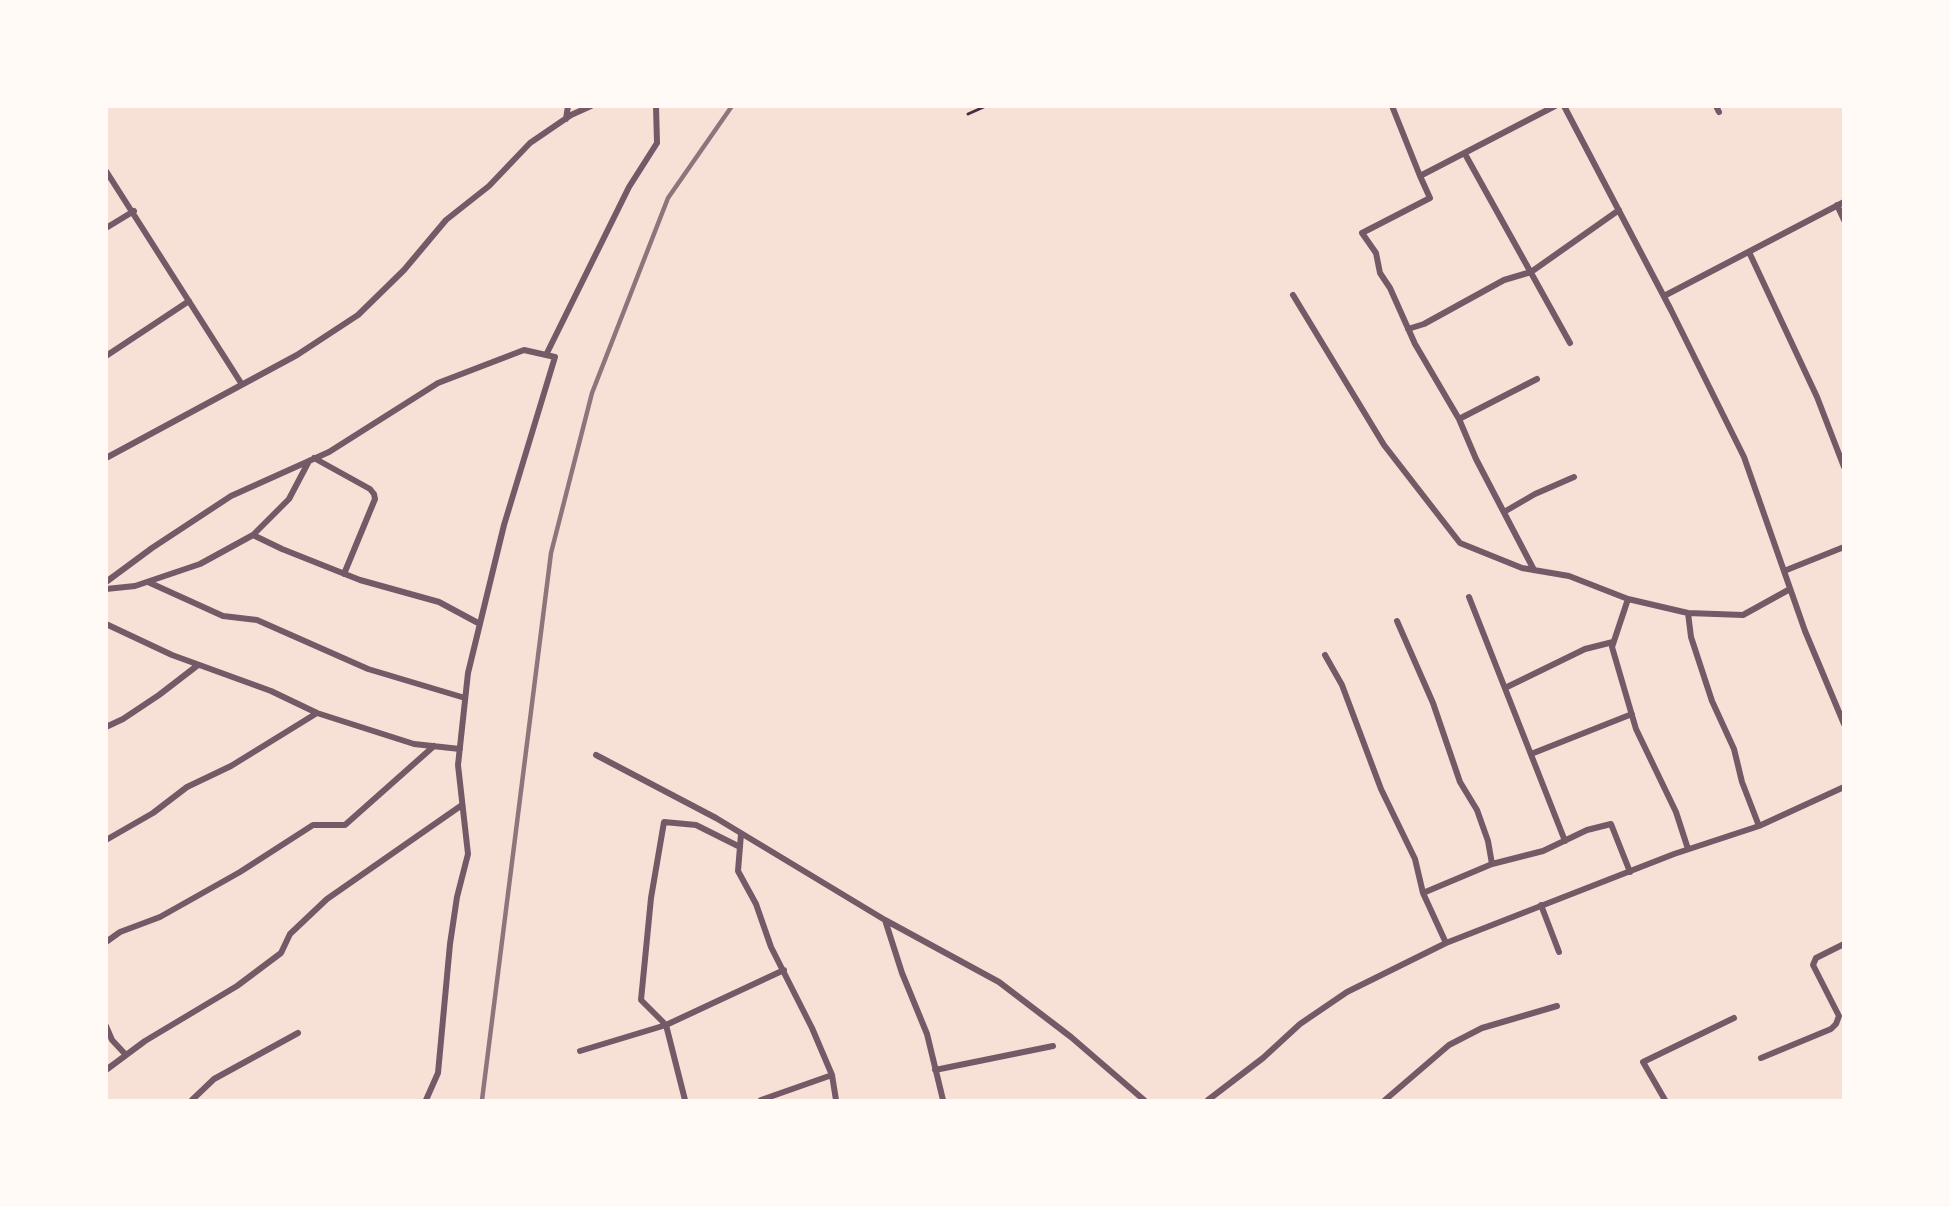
<!DOCTYPE html>
<html>
<head>
<meta charset="utf-8">
<style>
	body { margin:0 }
	#map { position:relative; width:1950px; height:1207px; overflow:hidden; background:#f7e1d7; font-family:Ubuntu,sans-serif }
	canvas { display:block }
	.frame { position:absolute; inset:0; border:108px solid #fffaf5; pointer-events:none }
</style>
</head>
<body>
<div id="map">
<canvas width="1950" height="1207"></canvas>
<div class="frame"></div>
</div>
<script>
const ctx = document.querySelector('canvas').getContext('2d');
ctx.lineJoin = 'round';
function toPath(rows) {
  const path = new Path2D();
  for (const r of rows) {
    path.moveTo(r[0], r[1]);
    for (let i = 2; i < r.length; i += 2) path.lineTo(r[i], r[i + 1]);
  }
  return path;
}
function strokePath(path, color, width, dash) {
  ctx.strokeStyle = color;
  ctx.lineWidth = width;
  ctx.lineCap = dash ? 'butt' : 'round';
  ctx.setLineDash(dash || []);
  ctx.stroke(path);
}
strokePath(toPath([
	[968,114,986,106]
]), '#4a2c40', 3);
strokePath(toPath([
	[1392,106,1420,176,1555,106],
	[1564,106,1671,310,1744,457,1805,631,1844,724],
	[1716,106,1719,112],
	[566,119,568,106],
	[1465,154,1570,343],
	[106,171,241,383],
	[1420,176,1430,198,1362,233,1376,253,1380,273,1390,288,1415,344,1459,419,1476,459,1534,570],
	[1837,205,1844,220],
	[106,228,134,211],
	[1749,252,1817,397,1844,467],
	[1293,295,1384,445,1460,543,1522,568,1569,576,1628,599,1688,613,1743,615,1790,589],
	[1664,296,1844,202],
	[1408,329,1424,324,1504,280,1531,272,1619,210],
	[546,355,629,187,657,143,656,106],
	[106,356,189,301],
	[1459,419,1537,379],
	[106,458,297,355,358,315,404,270,446,220,489,186,530,143,571,115,591,106],
	[314,458,370,489,374,494,375,499,344,574],
	[1504,512,1535,494,1574,477],
	[253,535,282,549,360,580,439,602,480,624],
	[1784,571,1844,547],
	[106,582,152,548,231,496,329,452,438,383,524,350,555,357,504,525,468,673,458,765,468,854,457,897,450,944,438,1073,426,1100],
	[148,582,223,616,257,620,368,669,465,698],
	[106,589,135,586,200,564,253,535,289,499,309,461],
	[1469,597,1565,841],
	[1628,599,1612,647,1636,729,1676,812,1688,849],
	[1688,613,1691,637,1712,701,1734,749,1742,782,1759,826],
	[1397,621,1433,703,1460,782,1477,810,1488,841,1492,864],
	[106,624,172,655,271,691,317,713,414,744,460,749],
	[1325,655,1342,685,1381,789,1415,859,1423,893,1446,943],
	[1507,687,1585,649,1613,642],
	[106,727,123,719,159,695,198,665],
	[1531,754,1632,714],
	[596,755,716,818,885,920,999,982,1071,1037,1144,1100],
	[741,834,738,871,756,904,771,947,812,1028,832,1075,836,1100],
	[106,840,153,813,187,787,231,766,317,713],
	[1423,893,1492,864,1543,851,1587,830,1611,824,1630,872],
	[1541,905,1559,952],
	[885,920,902,973,927,1034,943,1100],
	[106,942,120,932,160,917,240,872,313,825,345,825,434,746],
	[106,1026,112,1040,126,1055],
	[580,1051,666,1025,784,970],
	[1761,1058,1831,1029,1836,1024,1839,1016,1813,965,1816,958,1844,944],
	[106,1070,145,1041,237,986,281,953,290,934,327,899,462,805],
	[935,1070,1053,1046],
	[192,1100,214,1079,298,1033],
	[685,1100,666,1025,641,1000,651,898,664,822,696,825,740,847],
	[761,1100,832,1075],
	[1208,1100,1263,1058,1300,1024,1347,992,1446,943,1674,854,1759,826,1844,787],
	[1385,1100,1449,1045,1482,1028,1557,1006],
	[1665,1100,1643,1062,1734,1018]
]), '#755966', 6);
strokePath(toPath([
	[482,1100,551,553,592,393,668,198,732,106]
]), '#8f747c', 4.5);
</script>
</body>
</html>
